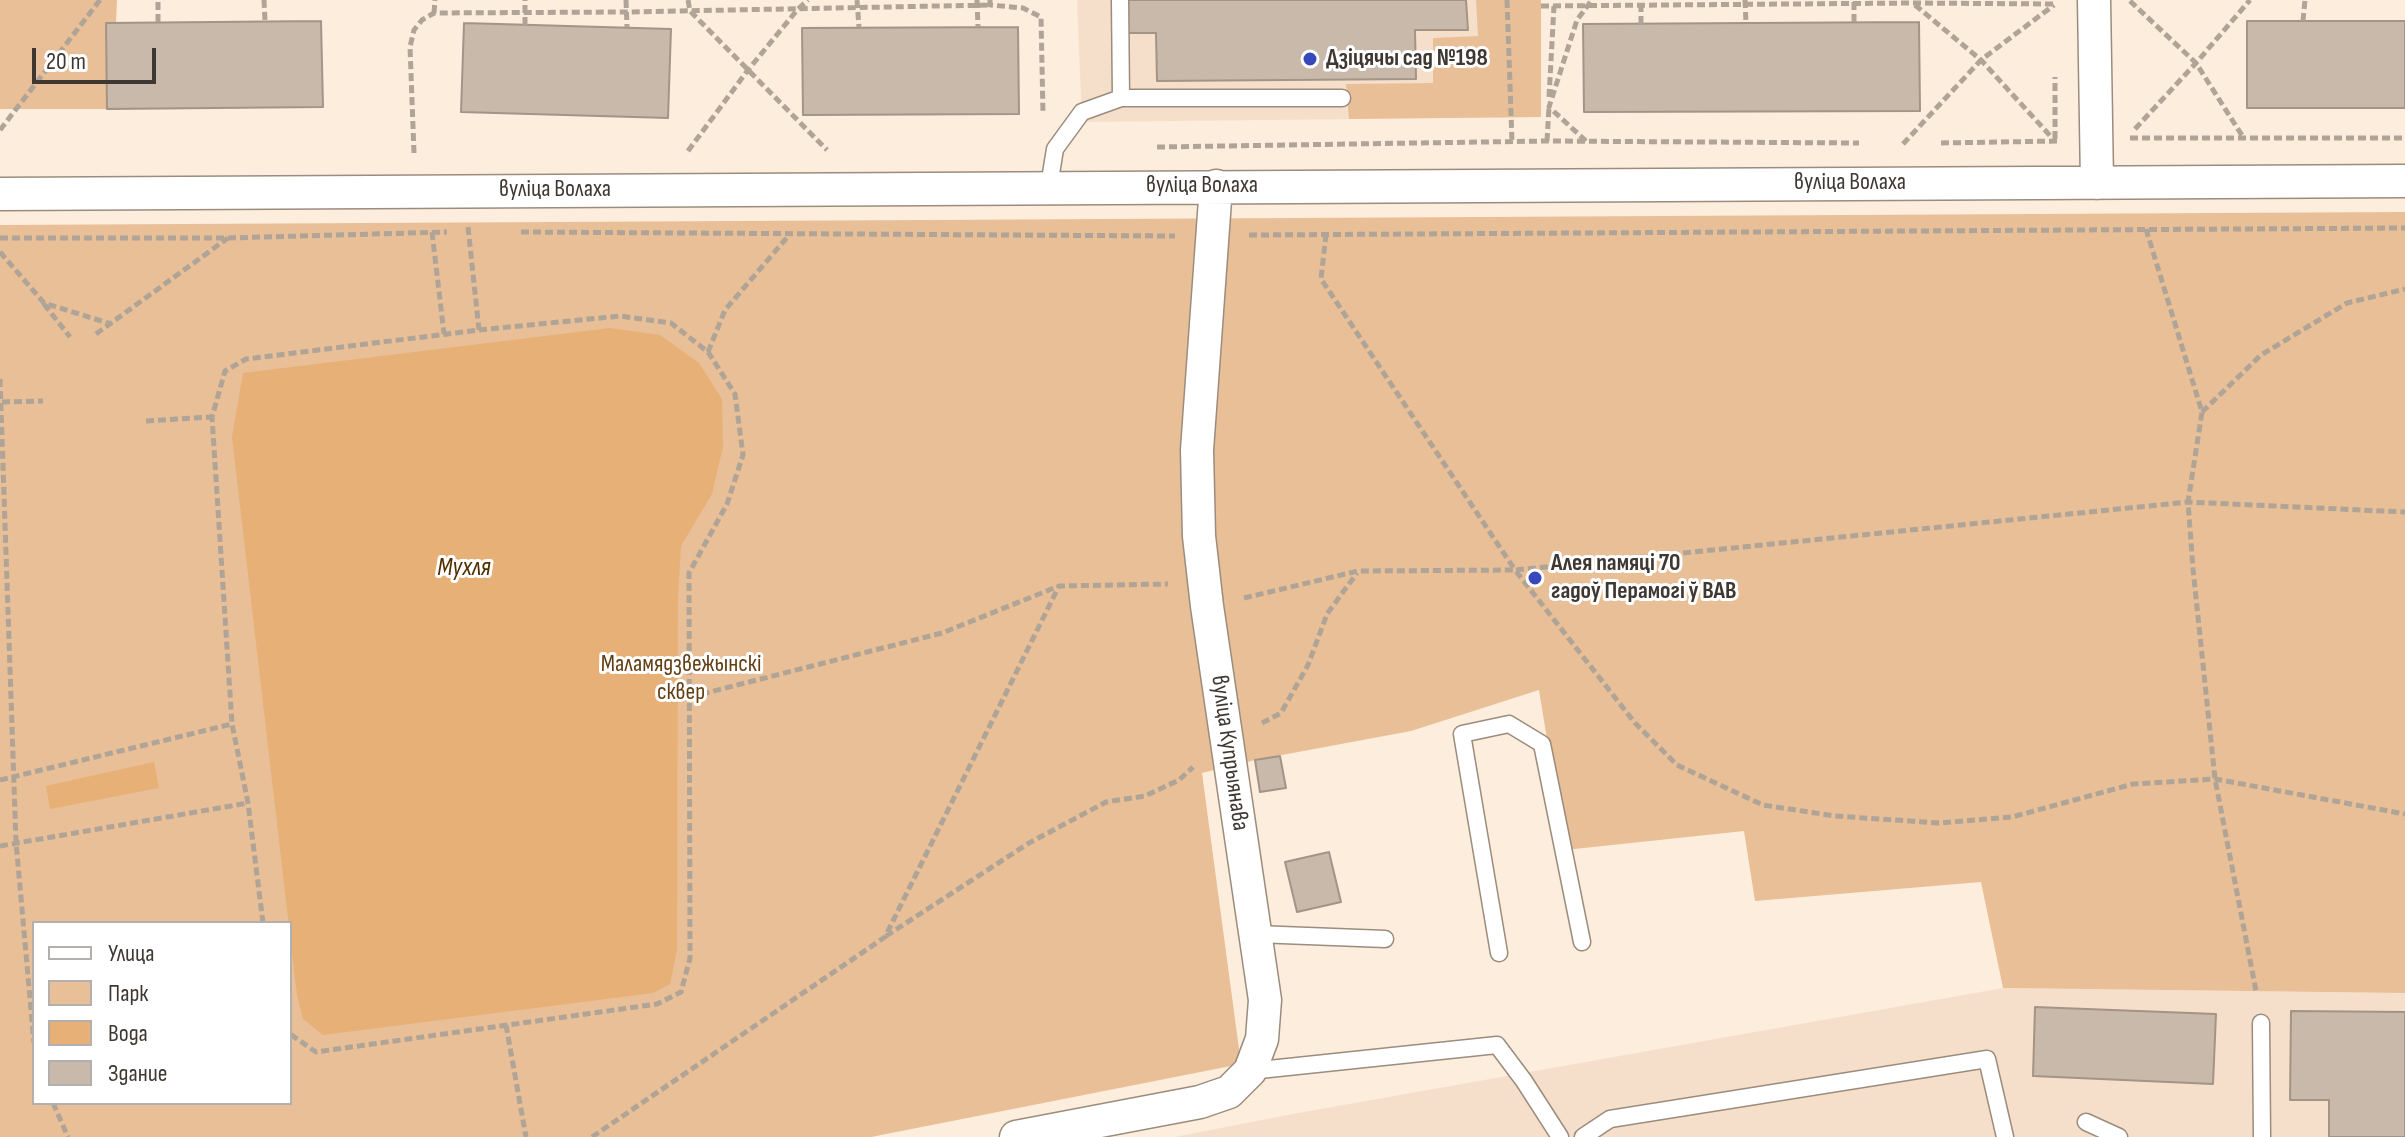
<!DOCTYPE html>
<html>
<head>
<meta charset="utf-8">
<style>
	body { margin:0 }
	#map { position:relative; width:2405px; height:1137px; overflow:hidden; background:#fdeddc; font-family:"Sofia Sans Condensed",sans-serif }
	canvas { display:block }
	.legend { position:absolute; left:32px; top:921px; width:260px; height:184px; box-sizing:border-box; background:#fff; border:2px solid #b2afad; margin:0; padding:10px 14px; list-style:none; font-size:24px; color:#3f3832 }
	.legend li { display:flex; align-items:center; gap:16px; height:40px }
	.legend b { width:40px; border:2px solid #b2afad }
	.scale { position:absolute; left:32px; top:48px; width:124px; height:36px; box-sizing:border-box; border:4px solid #3f3832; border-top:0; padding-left:10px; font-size:24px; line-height:28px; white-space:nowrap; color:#3f3832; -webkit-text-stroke:6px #fff; paint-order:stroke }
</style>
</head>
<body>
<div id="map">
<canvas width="2405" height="1137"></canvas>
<ul class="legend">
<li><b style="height:10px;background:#fff"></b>Улица</li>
<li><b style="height:22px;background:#e8bf97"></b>Парк</li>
<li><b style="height:22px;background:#e7b077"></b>Вода</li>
<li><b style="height:22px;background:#c9b9aa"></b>Здание</li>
</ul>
<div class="scale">20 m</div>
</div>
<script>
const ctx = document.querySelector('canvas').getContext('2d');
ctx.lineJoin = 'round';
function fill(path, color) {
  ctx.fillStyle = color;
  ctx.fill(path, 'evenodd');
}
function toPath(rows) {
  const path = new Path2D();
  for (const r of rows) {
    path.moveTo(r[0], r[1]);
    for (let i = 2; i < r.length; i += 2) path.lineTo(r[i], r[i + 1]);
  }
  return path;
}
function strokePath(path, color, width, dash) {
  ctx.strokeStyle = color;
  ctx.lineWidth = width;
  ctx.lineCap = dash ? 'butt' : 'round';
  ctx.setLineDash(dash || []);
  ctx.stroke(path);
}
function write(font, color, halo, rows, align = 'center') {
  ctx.font = font + ' "Sofia Sans Condensed",sans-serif';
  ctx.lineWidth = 6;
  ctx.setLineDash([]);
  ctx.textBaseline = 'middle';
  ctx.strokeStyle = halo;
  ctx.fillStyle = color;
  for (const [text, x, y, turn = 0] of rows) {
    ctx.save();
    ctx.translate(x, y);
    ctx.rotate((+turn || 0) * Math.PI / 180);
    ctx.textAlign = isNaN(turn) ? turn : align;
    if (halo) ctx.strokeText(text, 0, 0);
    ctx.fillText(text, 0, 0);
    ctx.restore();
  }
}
fill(toPath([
	[1077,0,1541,0,1541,117,1082,122],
	[2003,988,2405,993,2405,1137,1175,1137,1287,1115]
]), '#f6dfca');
fill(toPath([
	[0,0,117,0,116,23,106,24,107,109,0,109],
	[1476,0,1541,0,1541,117,1349,119,1346,84,1433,83,1433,38,1478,36],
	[2405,212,2405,993,2003,988,1981,882,1755,901,1744,831,1565,850,1539,690,1411,731,1255,760,1202,773,1241,1064,871,1137,0,1137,0,225],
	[34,923,290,923,290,1103,34,1103]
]), '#e8bf97');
fill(toPath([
	[610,328,660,335,699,363,722,399,723,447,712,494,681,546,678,595,677,949,670,984,653,993,323,1035,303,1019,297,995,232,437,243,373],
	[154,762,159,788,50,809,46,786]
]), '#e7b077');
const building = toPath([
	[1128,0,1466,0,1468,30,1415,30,1416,79,1157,81,1156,33,1128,33,1128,0],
	[321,21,323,107,107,109,106,23,321,21],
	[2247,21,2405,21,2405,108,2247,108,2247,21],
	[1919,22,1920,111,1584,112,1583,24,1919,22],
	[464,23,671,29,668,118,461,112,464,23],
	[1018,27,1019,114,803,115,802,28,1018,27],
	[1280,756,1286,788,1260,792,1255,760,1280,756],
	[1329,852,1341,902,1297,912,1285,862,1329,852],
	[2035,1007,2216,1014,2213,1084,2033,1076,2035,1007],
	[2291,1011,2405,1012,2405,1137,2329,1137,2329,1100,2290,1100,2291,1011]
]);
fill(building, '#c9b9aa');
strokePath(building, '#a39485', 2);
const service = toPath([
	[1120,0,1121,98],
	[1049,186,1055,149,1082,112,1121,98,1342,98],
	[1256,934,1385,939],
	[1499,953,1462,734,1509,724,1542,744,1582,942],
	[2261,1023,2262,1137],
	[1250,1071,1497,1045,1524,1081,1560,1137],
	[2086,1122,2119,1137],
	[1583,1137,1610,1119,1987,1059,2005,1137]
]);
const minor = toPath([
	[2094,0,2097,183],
	[0,194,2405,181],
	[1016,1137,1200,1102,1229,1092,1250,1071,1262,1039,1265,1000,1207,606,1199,536,1197,450,1216,186]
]);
strokePath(service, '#9b8c7d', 19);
strokePath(minor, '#9b8c7d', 35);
strokePath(toPath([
	[264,0,265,21],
	[626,0,627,27],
	[688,0,690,11,827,150],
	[857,0,859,27],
	[977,0,978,27],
	[990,0,990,5,1023,8,1041,17,1043,114],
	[1507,0,1512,142],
	[1745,0,1746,23],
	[2130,1,2196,63,2243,137],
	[1915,5,1981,60,2054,140],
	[1541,6,1914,3,2055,4],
	[434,13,435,0],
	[2303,21,2305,0],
	[158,22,158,0],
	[1854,22,1854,0],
	[1641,24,1641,0],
	[525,25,525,0],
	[1549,97,1554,6],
	[2135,129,2196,63,2250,0],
	[0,130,100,0],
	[2130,138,2405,138],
	[2055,139,2055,77],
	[1547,141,1549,107],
	[1586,141,1549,107,1577,20,1592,0],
	[1941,143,2059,141],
	[1903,144,1981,60,2054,5],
	[1157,147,1547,141,1859,143],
	[688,151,748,70,798,9,808,0],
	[414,153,410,47,414,30,422,20,434,13,627,12,990,5],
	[468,227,479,330],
	[2146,229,2202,412,2188,502,2193,569,2215,779,2256,991],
	[432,232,444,334],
	[521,232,1175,236],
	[1326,234,1321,279,1515,570,2188,502,2405,512],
	[1249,235,2405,228],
	[0,238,228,238,447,232],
	[0,252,44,303,111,324],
	[44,304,70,337],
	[96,334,228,238],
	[708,352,725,310,790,234],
	[0,379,16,842,34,1043],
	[2,402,43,401],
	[2202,412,2261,355,2347,303,2405,289],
	[146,421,212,417],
	[1244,598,1358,571,1515,570,1635,723,1677,765,1763,805,1835,816,1939,823,2012,817,2133,784,2215,779,2405,814],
	[690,697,942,633,1059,586,1168,584],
	[1262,723,1281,713,1308,665,1327,614,1357,573],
	[0,780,232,724],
	[0,846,248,803],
	[263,923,248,803,232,724,212,417,225,371,246,359,479,330,620,316,671,323,708,352,735,394,743,455,727,504,689,573,690,958,681,992,657,1004,316,1052,290,1034],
	[886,936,1029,843,1106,802,1145,796,1179,780,1193,767],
	[506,1025,526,1137],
	[53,1103,68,1137],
	[592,1137,885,937,1059,586]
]), '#b0a497', 5, [8, 4]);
strokePath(service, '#fff', 16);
strokePath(minor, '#fff', 32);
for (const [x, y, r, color] of [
	[1310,59,8,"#3648bb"],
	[1535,578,8,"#3648bb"]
]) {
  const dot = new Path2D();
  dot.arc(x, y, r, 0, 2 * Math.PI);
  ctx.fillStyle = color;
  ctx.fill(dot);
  strokePath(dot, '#fff', 3);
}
write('bold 24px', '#3f3832', '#fff', [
	["Дзіцячы сад №198",1326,59],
	["Алея памяці 70",1551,564],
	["гадоў Перамогі ў ВАВ",1551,592]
], 'left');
write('24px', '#3f3832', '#fff', [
	["вуліца Волаха",1850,183],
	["вуліца Волаха",1202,186],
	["вуліца Волаха",555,190],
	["вуліца Купрыянава",1229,753,82]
]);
write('24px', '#633e12', '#fff', [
	["Маламядзвежынскі",681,665],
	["сквер",681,693]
]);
write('italic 26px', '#522e00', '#fff', [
	["Мухля",464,568]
]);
</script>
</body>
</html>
